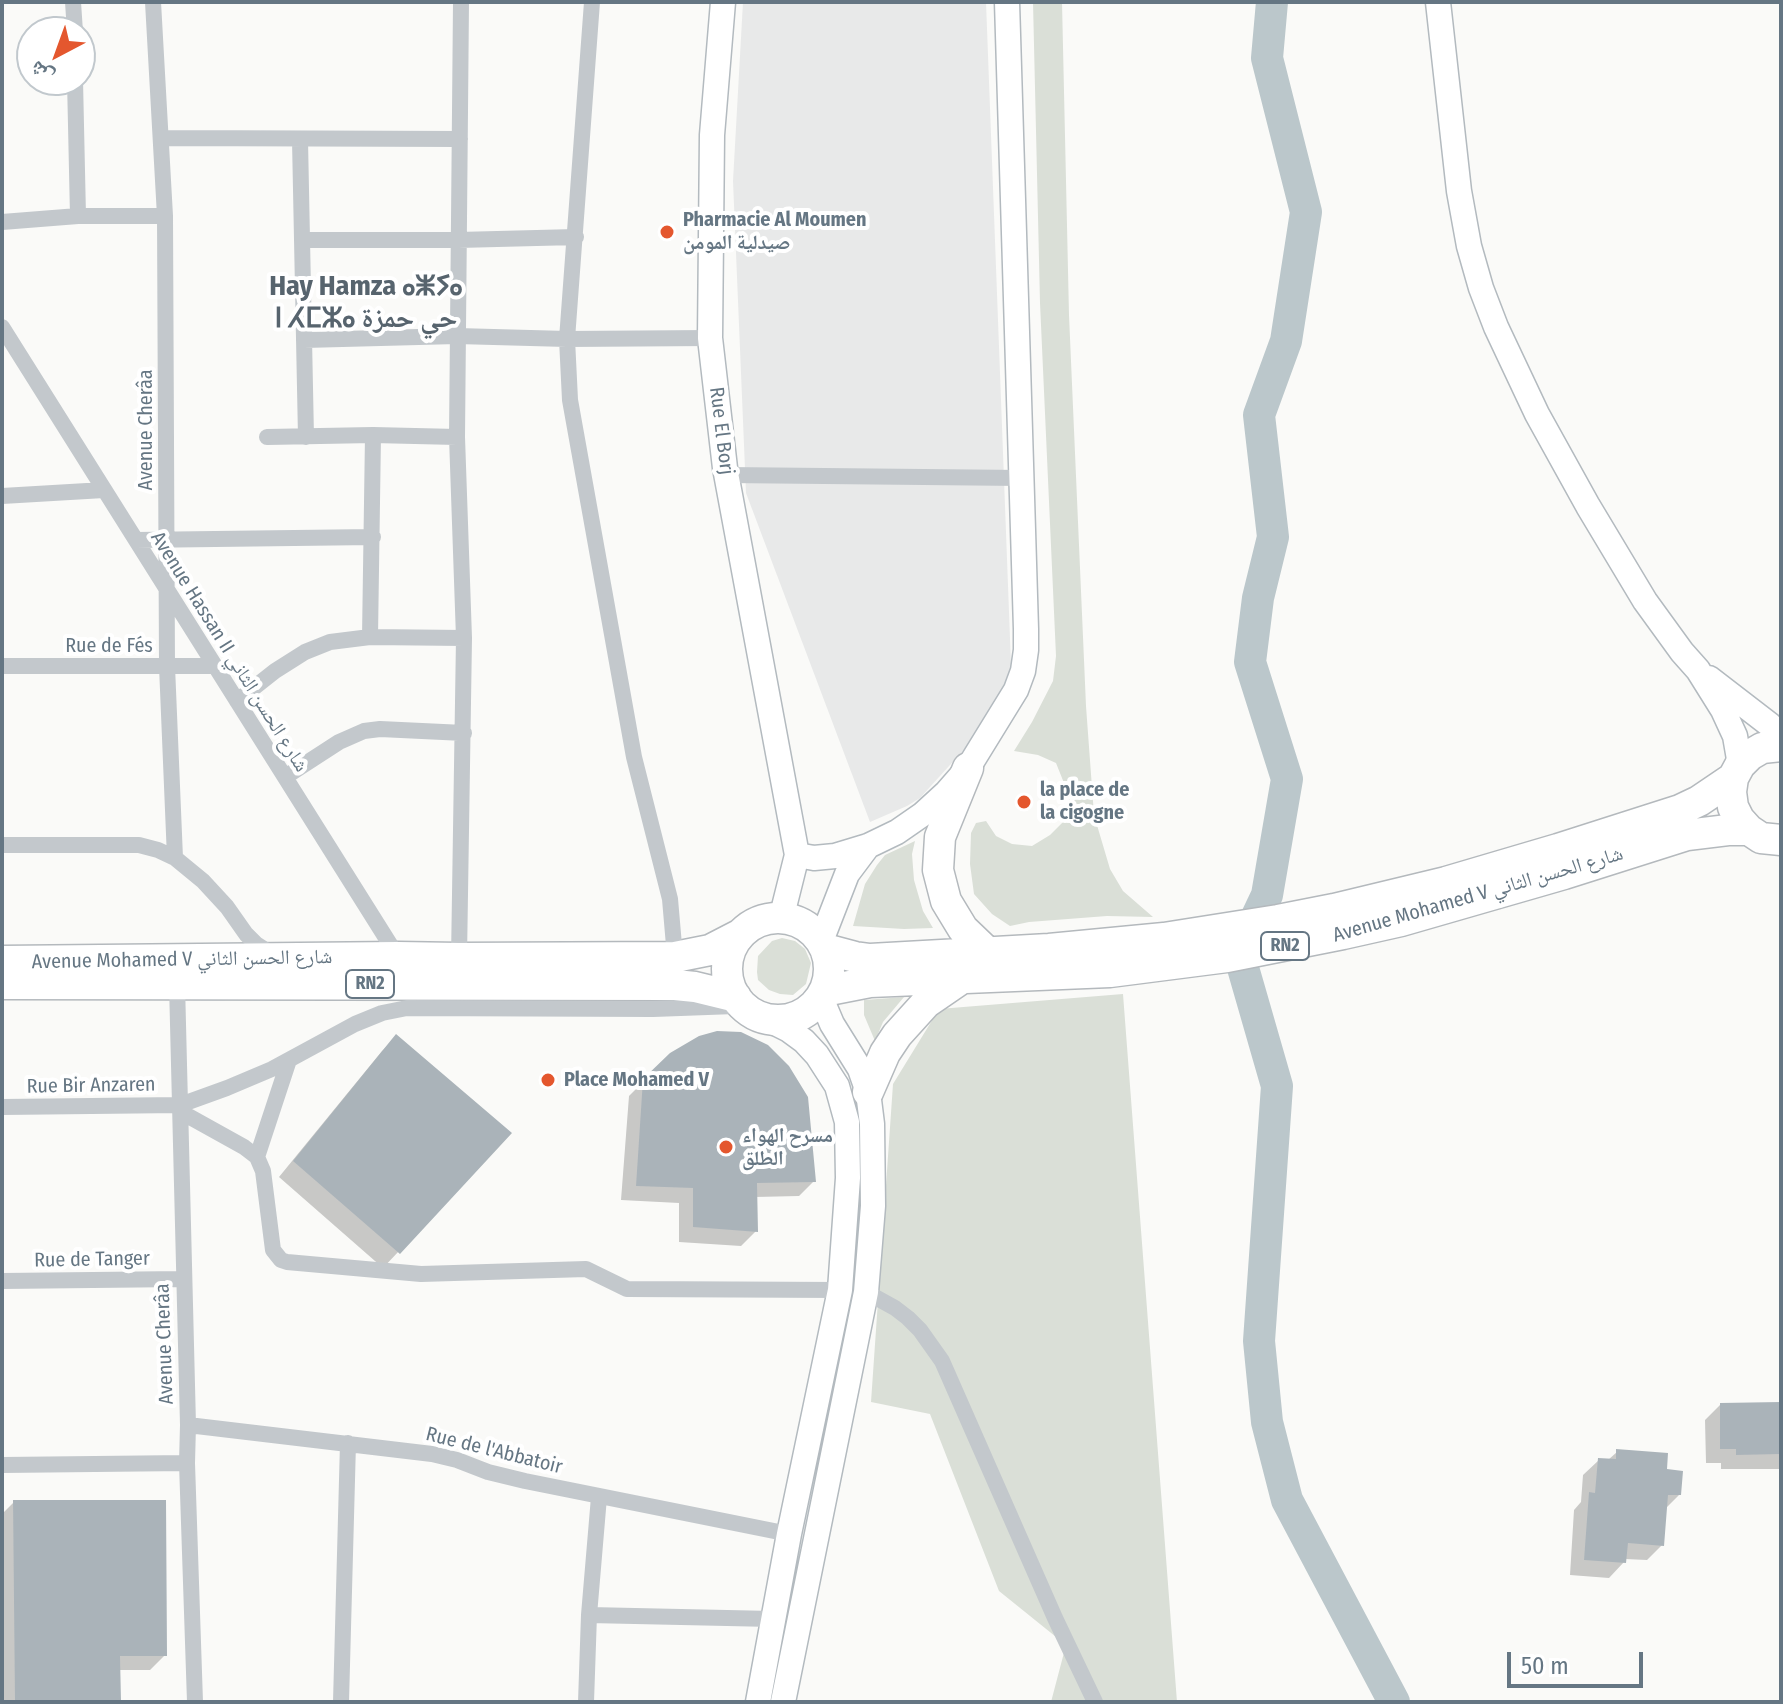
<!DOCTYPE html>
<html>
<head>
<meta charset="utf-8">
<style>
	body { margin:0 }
	#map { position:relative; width:1783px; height:1704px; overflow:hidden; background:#fafaf8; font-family:"Fira Sans Condensed","Noto Naskh Arabic",sans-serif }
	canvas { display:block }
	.frame { position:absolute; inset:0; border:4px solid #657683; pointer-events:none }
	.north { position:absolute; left:16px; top:16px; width:80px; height:80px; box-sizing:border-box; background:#fff; border:2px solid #c1c8cd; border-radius:50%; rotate:221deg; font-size:22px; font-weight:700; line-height:32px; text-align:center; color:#657683 }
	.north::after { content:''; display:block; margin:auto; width:28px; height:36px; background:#e4572e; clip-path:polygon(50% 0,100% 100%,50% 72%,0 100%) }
	.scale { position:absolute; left:1507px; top:1652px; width:136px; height:36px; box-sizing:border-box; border:4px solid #657683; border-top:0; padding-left:10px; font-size:24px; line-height:28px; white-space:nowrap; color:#657683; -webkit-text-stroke:6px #fff; paint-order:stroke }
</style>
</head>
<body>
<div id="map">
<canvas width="1783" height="1704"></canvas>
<div class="frame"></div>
<div class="north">ش</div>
<div class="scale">50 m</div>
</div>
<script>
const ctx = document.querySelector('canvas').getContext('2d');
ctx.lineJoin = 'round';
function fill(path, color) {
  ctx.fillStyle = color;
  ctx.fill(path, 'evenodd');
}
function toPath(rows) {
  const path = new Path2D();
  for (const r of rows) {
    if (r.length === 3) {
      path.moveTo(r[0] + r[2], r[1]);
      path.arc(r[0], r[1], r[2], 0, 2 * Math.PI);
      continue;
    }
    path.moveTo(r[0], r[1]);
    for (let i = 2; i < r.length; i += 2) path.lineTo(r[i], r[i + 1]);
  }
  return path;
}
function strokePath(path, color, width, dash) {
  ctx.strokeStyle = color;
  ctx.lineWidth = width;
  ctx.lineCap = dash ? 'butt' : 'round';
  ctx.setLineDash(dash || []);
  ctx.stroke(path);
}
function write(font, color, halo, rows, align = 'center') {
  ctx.font = font + ' "Fira Sans Condensed","Noto Naskh Arabic","Noto Sans Tifinagh",sans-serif';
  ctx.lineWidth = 8;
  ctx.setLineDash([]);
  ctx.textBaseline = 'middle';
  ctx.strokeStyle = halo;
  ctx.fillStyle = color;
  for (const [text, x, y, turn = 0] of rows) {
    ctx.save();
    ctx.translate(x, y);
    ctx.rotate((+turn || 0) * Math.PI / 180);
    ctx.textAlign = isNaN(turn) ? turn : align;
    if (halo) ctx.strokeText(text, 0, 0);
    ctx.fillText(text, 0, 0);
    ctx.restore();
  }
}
fill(toPath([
	[743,2,986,2,1011,665,1005,688,979,733,920,798,907,806,870,822,746,493,733,181]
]), '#e8e9e9');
fill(toPath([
	[1033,2,1062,2,1069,315,1086,706,1094,815,1110,869,1123,891,1153,917,1107,916,1029,922,1010,926,992,914,974,894,970,864,971,833,976,823,986,821,996,836,1012,844,1032,846,1050,835,1065,820,1069,803,1068,793,1056,763,1038,755,1014,751,1032,722,1053,681,1056,656,1040,303],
	[915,841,912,854,914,880,923,911,933,928,904,929,853,926,865,884,877,865,885,855],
	[782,938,795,941,805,949,811,963,806,984,793,995,780,994,769,990,758,980,757,972,758,956,772,941],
	[1123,994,1177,1702,1051,1702,1066,1645,999,1591,930,1414,871,1402,893,1084,939,1009],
	[904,997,883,1022,875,1041,864,1015,864,1000]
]), '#dadfd7');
fill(toPath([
	[397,1036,510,1133,383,1268,279,1177,382,1051],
	[671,1054,814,1181,799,1196,755,1197,756,1231,741,1246,679,1242,679,1203,621,1200,629,1096],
	[1781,1404,1781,1469,1721,1469,1721,1463,1706,1463,1705,1420,1720,1405],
	[1617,1452,1665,1471,1679,1495,1665,1509,1662,1545,1647,1560,1625,1559,1624,1562,1609,1578,1570,1575,1574,1510,1581,1502,1583,1475,1599,1460,1608,1460],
	[14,1502,165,1655,150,1670,118,1670,119,1702,2,1702,2,1514]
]), '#0003');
strokePath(toPath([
	[1272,2,1267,58,1306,212,1286,341,1259,415,1273,537,1258,598,1250,662,1287,779,1267,895,1239,954,1277,1086,1259,1341,1267,1422,1287,1500,1394,1702]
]), '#bbc7cb', 32);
fill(toPath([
	[717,1031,741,1032,768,1045,789,1066,808,1097,816,1182,757,1183,758,1232,693,1227,693,1188,636,1186,643,1079,670,1053,699,1036],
	[396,1034,512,1133,400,1254,293,1161],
	[1781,1402,1781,1454,1736,1455,1736,1449,1720,1449,1720,1403],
	[1616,1449,1668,1453,1667,1469,1683,1471,1681,1495,1668,1495,1664,1546,1628,1543,1626,1563,1584,1560,1589,1492,1595,1493,1598,1458,1616,1459],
	[13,1500,166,1500,167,1656,120,1656,121,1702,15,1702]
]), '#aab3b9');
const secondary = toPath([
	[723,2,712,135,710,338,725,468,797,855,781,919],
	[1438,2,1459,191,1469,246,1481,288,1496,327,1537,414,1588,506,1645,601,1682,652,1698,670,1723,710,1735,736,1740,765],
	[1709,678,1770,725,1781,737],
	[797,855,814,858,835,856,868,846,897,832,923,814,947,792,968,768,1016,690,1023,671,1026,650,1026,629,1007,2],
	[821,941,847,874,868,846],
	[758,1702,789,1534,840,1290,848,1178,847,1122,837,1086,817,1055,804,1041,789,1030,767,1019],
	[783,1702,866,1292,873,1206,872,1124,868,1092,860,1069,832,1024,821,998]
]);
const highway = toPath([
	[1781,746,1762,748,1750,755,1740,765,1733,778,1731,792,1733,807,1739,819,1749,830,1761,838,1781,840],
	[968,768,940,837,938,870,946,901,963,929,987,952],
	[778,969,51],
	[825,949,855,957,870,959,1049,949,1164,938,1278,920,1334,909,1446,882,1558,849,1680,810,1699,801,1733,778],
	[2,961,398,957,459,958,675,957,710,950,741,934],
	[2,984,675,985,695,987,736,997],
	[824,991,870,982,1110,972,1227,957,1343,934,1401,921,1564,874,1687,835,1728,830,1749,830],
	[868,1092,885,1053,897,1035,926,1003,961,979]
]);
strokePath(secondary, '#b3babf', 27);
strokePath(highway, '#b4b9bd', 33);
strokePath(toPath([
	[73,2,75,32],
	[153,2,165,216,167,666,175,858],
	[592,2,567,339,570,400,634,757,670,899,675,957],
	[161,138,460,139],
	[300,140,306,437],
	[78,216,165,216],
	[2,222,78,216,75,80],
	[302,240,458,240,576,237],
	[2,327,398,957],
	[304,340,457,336,567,339,710,338],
	[267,437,373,435,457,437],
	[726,475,1022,478],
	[2,496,104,490],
	[136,540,373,537],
	[370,637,373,435],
	[2,666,215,666],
	[237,701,275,671,305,652,330,642,370,637,464,638],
	[285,777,339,742,364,731,380,729,464,733],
	[2,845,139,845,158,850,175,858,203,881,227,907,246,934,256,944,273,955],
	[459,958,464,638,457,437,461,2],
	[177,984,188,1425,187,1463,195,1702],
	[2,1107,180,1105,227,1088,272,1069,355,1024,382,1013,407,1008,653,1009,735,1006],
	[181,1112,244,1147,257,1157,263,1171,273,1250,281,1260,287,1262,421,1274,586,1269,627,1289,840,1290],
	[257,1157,289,1060],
	[2,1281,183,1279],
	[866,1292,895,1308,908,1318,920,1330,942,1361,1055,1618,1095,1702],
	[188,1425,432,1454,457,1460,488,1472,525,1481,789,1534],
	[2,1465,187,1463],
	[589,1615,773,1619],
	[341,1702,348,1443],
	[586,1702,589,1615,599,1497]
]), '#c3c8cc', 16);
strokePath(secondary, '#fff', 24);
strokePath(highway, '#fff', 30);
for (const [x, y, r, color] of [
	[667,232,8,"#e4572e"],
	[1024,802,8,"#e4572e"],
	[548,1080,8,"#e4572e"],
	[726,1147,8,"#e4572e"]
]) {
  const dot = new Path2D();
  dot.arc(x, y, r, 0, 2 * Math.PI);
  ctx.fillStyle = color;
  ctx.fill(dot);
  strokePath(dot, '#fff', 3);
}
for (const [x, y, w] of [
	[1285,946,48],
	[370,984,48]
]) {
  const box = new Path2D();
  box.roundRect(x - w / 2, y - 14, w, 28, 6);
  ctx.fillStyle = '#fff';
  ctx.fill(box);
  strokePath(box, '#657683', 2);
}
write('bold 18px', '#657683', null, [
	["RN2",1285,946],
	["RN2",370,984]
]);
write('bold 20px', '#657683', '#fff', [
	["Pharmacie Al Moumen",683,220],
	["صيدلية المومن",683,243],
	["la place de",1040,790],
	["la cigogne",1040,813],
	["Place Mohamed V",564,1080],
	["مسرح الهواء",742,1136],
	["الطلق",742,1159]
], 'left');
write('20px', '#657683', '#fff', [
	["Avenue Cherâa",146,430,-90],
	["Rue El Borj",721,431,83],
	["Rue de Fés",109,646],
	["Avenue Hassan II شارع الحسن الثاني",229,652,58],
	["Avenue Mohamed V شارع الحسن الثاني",1478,895,-16],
	["Avenue Mohamed V شارع الحسن الثاني",182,960,-1],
	["Rue Bir Anzaren",91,1086,-1],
	["Rue de Tanger",92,1260,-1],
	["Avenue Cherâa",165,1344,-92],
	["Rue de l'Abbatoir",494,1451,14]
]);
write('bold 28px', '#57646e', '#fff', [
	["Hay Hamza ⴰⵥⵢⴰ",366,287],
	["ⵏ ⵃⵎⵣⴰ حي حمزة",366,319]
]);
</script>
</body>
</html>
